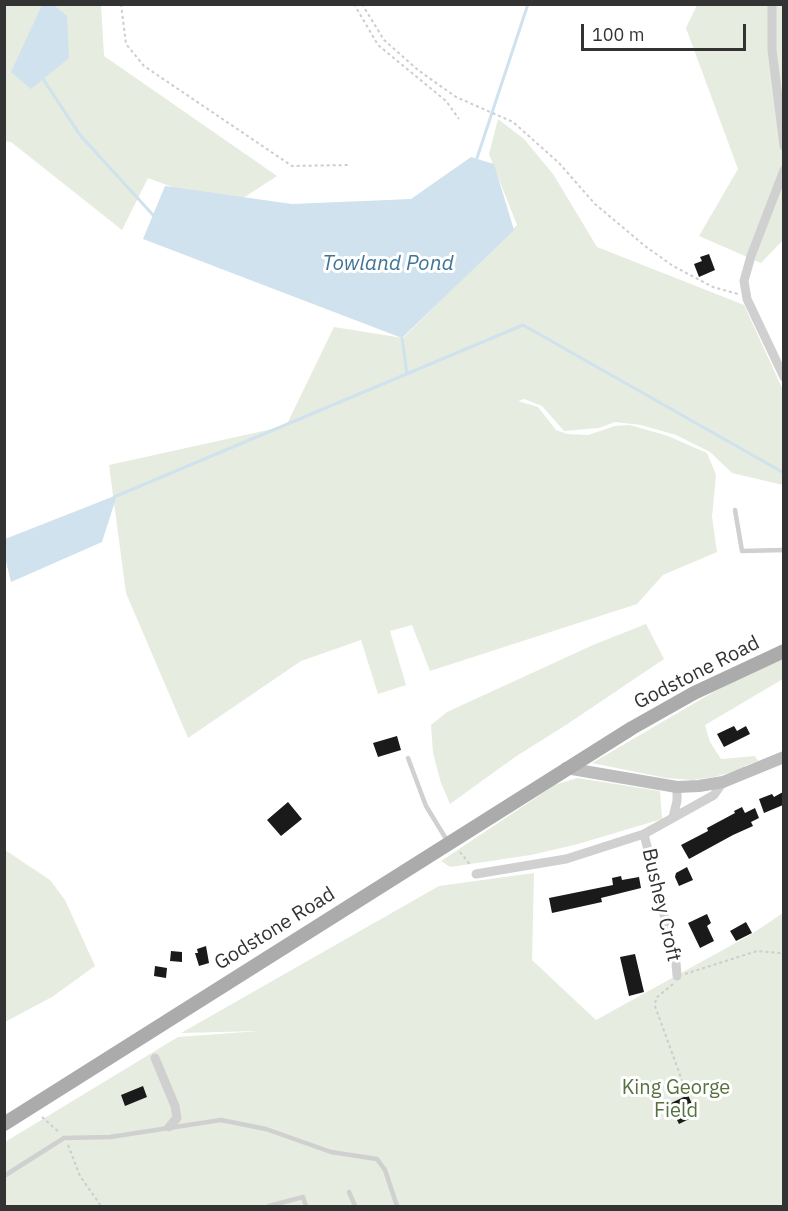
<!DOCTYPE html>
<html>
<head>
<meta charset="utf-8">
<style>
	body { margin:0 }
	#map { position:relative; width:788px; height:1211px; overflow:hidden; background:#fff; font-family:"IBM Plex Sans",sans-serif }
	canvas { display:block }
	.frame { position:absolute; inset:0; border:6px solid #333; pointer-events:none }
	.scale { position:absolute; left:581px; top:24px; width:165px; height:27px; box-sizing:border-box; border:3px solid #333; border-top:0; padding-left:8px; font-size:18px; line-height:21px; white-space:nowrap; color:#333; -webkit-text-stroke:4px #fff; paint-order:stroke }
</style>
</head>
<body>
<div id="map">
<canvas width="788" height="1211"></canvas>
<div class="frame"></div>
<div class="scale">100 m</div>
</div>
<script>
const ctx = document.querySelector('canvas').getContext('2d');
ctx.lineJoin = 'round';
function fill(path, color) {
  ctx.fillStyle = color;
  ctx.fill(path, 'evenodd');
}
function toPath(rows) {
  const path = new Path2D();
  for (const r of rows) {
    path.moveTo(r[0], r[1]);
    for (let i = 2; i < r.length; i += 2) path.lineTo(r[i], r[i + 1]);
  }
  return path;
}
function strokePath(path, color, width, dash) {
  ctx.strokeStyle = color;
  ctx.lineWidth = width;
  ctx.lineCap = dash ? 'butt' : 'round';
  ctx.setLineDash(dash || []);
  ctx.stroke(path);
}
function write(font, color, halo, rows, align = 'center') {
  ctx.font = font + ' "IBM Plex Sans",sans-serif';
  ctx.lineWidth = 6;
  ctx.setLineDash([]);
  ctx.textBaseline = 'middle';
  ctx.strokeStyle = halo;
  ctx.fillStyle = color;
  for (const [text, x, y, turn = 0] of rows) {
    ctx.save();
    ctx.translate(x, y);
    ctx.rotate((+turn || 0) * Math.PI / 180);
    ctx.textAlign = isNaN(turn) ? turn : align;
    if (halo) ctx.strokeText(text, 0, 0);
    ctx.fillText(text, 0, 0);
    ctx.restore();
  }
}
fill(toPath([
	[5,5,101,5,104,56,277,176,228,208,148,178,122,230,11,142,5,141],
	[697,5,783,5,783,240,761,263,699,236,738,169,686,28],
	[498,119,524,139,553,174,597,247,744,305,783,390,783,485,732,473,710,452,676,435,641,425,615,422,599,428,564,431,542,406,524,399,518,401,538,407,556,430,567,434,588,435,615,426,630,425,668,436,707,453,716,475,712,517,717,552,663,575,637,604,430,671,412,625,390,631,406,685,378,694,361,640,301,661,188,738,126,593,109,465,286,426,334,327,403,338,517,225,489,154],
	[646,624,664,659,566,725,515,757,450,804,441,783,433,753,431,725,447,712,593,645],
	[783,655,783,679,705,725,710,742,721,759,755,756,758,761,744,766,746,768,714,777,693,780,666,778,592,763,717,690],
	[577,778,660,791,662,819,578,844,531,855,450,867,441,861,555,785],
	[5,850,50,880,65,900,95,966,52,997,5,1022],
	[534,873,532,960,596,1020,750,935,783,913,783,1206,5,1206,5,1142,178,1037,259,1031,181,1033,439,886]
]), '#e6ecdf');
fill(toPath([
	[42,5,54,5,67,16,69,58,31,89,11,72],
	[471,157,494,164,514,230,402,338,143,239,165,186,292,204,411,199],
	[117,495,102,542,11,582,5,557,5,539]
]), '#cfe2ee');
strokePath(toPath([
	[43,79,80,135,153,215],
	[477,158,528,4],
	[402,338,407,374],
	[114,497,523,325,784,473]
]), '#cfe2ee', 3);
fill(toPath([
	[709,254,715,270,699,277,694,264,702,261,700,257],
	[734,726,737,731,746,726,750,734,724,747,717,734],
	[397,736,401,750,378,757,373,743],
	[783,792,783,805,764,813,759,799,772,794,774,797],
	[288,802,302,819,281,836,267,820],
	[742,807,745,813,755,808,759,818,751,822,753,826,733,835,689,859,681,845,708,831,707,828,735,813,734,811],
	[687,867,693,880,679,886,675,877,676,873],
	[621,876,622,880,639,877,641,888,601,898,602,902,552,913,549,898,613,885,612,878],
	[707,914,711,923,707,926,714,941,700,948,688,923],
	[746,922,752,933,736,941,730,931],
	[206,946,209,963,199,966,195,953,198,953,197,949],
	[171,951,182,952,182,962,170,961],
	[635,954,644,992,629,996,620,957],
	[155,966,167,968,166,978,154,976],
	[143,1086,147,1097,125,1106,121,1095],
	[688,1095,697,1115,679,1124,669,1104]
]), '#1a1a1a');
strokePath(toPath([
	[121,4,126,44,144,66,292,166,350,165],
	[354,4,378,45,446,101,459,119],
	[362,4,384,40,418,70,456,97,513,122,559,163,595,204,645,246,673,266,713,287,738,294],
	[460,852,471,866],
	[685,974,757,951,780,953,784,951],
	[673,984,656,998,655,1006,687,1094],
	[42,1117,60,1133],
	[68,1145,80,1176,101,1206]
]), '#cdcdcd', 2, [3, 3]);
strokePath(toPath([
	[735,510,742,551,784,550],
	[408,758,426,806,448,842],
	[4,1176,64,1138,110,1137,221,1120,266,1129,331,1152,377,1159,385,1170,397,1206],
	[349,1192,355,1206],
	[269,1206,303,1197,306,1206]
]), '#d0d0d0', 4.5);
strokePath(toPath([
	[772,4,772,50,784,146],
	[784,170,751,256,744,281,747,299,784,377],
	[673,817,677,801,677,787],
	[644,834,676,963,677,976],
	[476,874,566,859,644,834,714,795,723,782],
	[155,1058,175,1106,177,1118,169,1127]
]), '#d0d0d0', 9);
strokePath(toPath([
	[566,768,677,787,699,786,723,782,784,757]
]), '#bdbdbd', 12);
strokePath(toPath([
	[4,1124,632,728,694,693,784,651]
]), '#ababab', 14);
write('20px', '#333', '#fff', [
	["Godstone Road",697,673,-27],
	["Bushey Croft",661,905,77],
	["Godstone Road",275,929,-32]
]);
write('20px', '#56703f', '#fff', [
	["King George",676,1088],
	["Field",676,1111]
]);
write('italic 21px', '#3f7597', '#fff', [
	["Towland Pond",388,264]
]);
</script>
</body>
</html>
